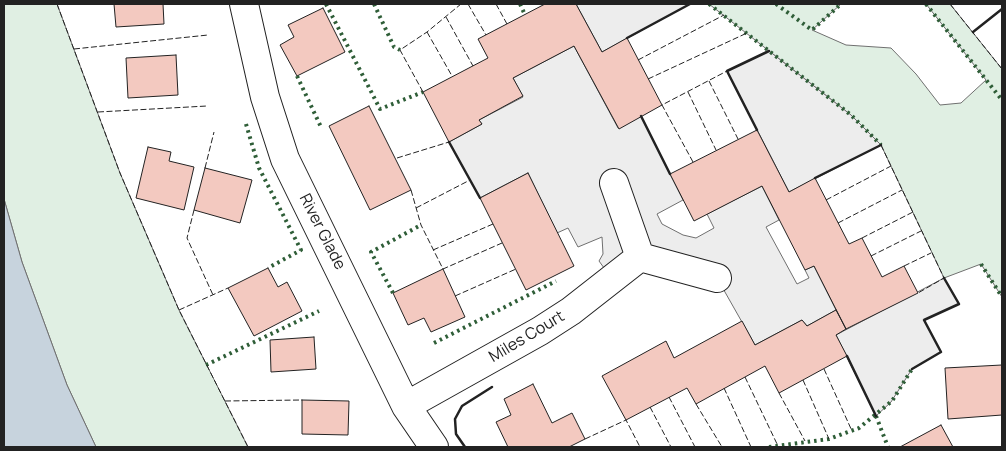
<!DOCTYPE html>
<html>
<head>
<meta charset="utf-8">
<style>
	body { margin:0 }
	#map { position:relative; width:1006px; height:451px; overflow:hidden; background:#fff; font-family:Manrope,sans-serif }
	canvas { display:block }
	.frame { position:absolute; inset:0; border:5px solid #222; pointer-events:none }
</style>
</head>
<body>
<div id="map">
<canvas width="1006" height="451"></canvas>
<div class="frame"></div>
</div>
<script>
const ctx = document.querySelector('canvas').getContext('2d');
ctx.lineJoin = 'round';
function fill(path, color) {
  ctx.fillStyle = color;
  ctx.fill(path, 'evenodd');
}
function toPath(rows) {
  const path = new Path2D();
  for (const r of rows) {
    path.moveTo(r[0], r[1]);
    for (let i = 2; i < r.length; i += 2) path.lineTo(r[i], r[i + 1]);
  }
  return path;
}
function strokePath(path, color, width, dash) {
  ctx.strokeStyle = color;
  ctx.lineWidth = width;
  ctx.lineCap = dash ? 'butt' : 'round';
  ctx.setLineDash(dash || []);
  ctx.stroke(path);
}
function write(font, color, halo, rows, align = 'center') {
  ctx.font = font + ' Manrope,sans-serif';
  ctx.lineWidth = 4;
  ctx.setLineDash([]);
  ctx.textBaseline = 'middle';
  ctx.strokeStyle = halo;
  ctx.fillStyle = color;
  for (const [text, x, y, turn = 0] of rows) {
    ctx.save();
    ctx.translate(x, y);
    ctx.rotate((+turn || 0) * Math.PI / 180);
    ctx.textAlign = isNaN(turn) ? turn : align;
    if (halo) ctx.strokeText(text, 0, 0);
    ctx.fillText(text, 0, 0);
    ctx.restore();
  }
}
const green = toPath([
	[4,4,57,4,120,173,179,310,248,447,96,447,67,385,22,262,4,199,4,4],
	[709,4,841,4,812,30,846,45,891,48,916,74,940,105,961,103,986,80,926,4,950,4,1002,69,1002,297,981,264,944,278,881,145,851,115,709,4]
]);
fill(green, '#e0efe3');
strokePath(green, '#6f6f6f', 1);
const parking = toPath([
	[576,4,690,4,602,52,576,4],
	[574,46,618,128,641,116,683,200,657,214,662,224,683,235,696,238,714,228,707,214,762,186,779,220,766,227,797,284,809,278,805,270,814,266,836,310,807,326,802,320,755,345,717,278,640,257,612,279,599,261,603,254,602,237,578,247,568,228,557,233,528,173,480,198,449,142,482,124,479,120,523,97,513,78,574,46],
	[769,51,851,115,881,145,789,192,727,71,769,51],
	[944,278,959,304,924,320,941,352,912,369,891,402,876,416,836,335,944,278]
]);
fill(parking, '#ededed');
strokePath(parking, '#6f6f6f', 1);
const water = toPath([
	[4,199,22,262,67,385,96,447,4,447,4,199]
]);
fill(water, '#c7d3dd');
strokePath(water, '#6f6f6f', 1);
const building = toPath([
	[114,4,163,4,164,24,116,27,114,4],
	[545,4,576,4,602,52,627,38,662,105,619,129,574,46,513,78,523,96,479,120,482,124,449,142,423,92,488,58,478,39,545,4],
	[323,8,345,52,297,76,280,45,294,37,288,25,323,8],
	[176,55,178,95,128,98,126,58,176,55],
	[369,106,411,190,370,210,329,126,369,106],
	[757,130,789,192,815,178,849,244,862,238,882,277,904,266,918,293,846,329,814,266,805,270,762,186,694,221,670,174,757,130],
	[148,147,171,152,169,161,194,167,184,210,136,198,148,147],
	[205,168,252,180,240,223,194,210,205,168],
	[528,173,574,266,526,290,480,198,528,173],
	[268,268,278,287,287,282,302,311,254,336,228,288,268,268],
	[443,269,465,317,431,332,424,318,408,325,393,293,443,269],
	[836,310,846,329,836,335,847,356,779,393,765,366,696,404,687,388,626,420,602,376,666,341,674,358,742,321,755,345,802,320,807,326,836,310],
	[314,337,316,369,271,372,270,340,314,337],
	[1002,365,1002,415,948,419,945,368,1002,365],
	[533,384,552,423,572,413,585,439,569,447,508,447,496,422,511,415,504,399,533,384],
	[302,400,349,401,348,435,302,434,302,400],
	[941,425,953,447,900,447,941,425]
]);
fill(building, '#f3c9c0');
strokePath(building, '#222', 1);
const street = toPath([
	[244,4,265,97,285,159,406,406,434,447],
	[614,183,640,257,717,278],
	[406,406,540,331,571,311,640,257]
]);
strokePath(street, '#222', 30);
strokePath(street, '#fff', 28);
strokePath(toPath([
	[326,4,380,109,423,92],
	[374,4,394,47,400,50],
	[520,4,525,15],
	[709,4,851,115,881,145],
	[776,4,812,30,841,4],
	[926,4,1002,100],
	[297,76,321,127],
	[246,124,259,168,301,250,268,268],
	[981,264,1002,297],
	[393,293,371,252,421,225],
	[434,343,556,281],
	[206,365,319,311],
	[876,416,888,447],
	[769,447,829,439,859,428,892,401,912,369]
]), '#2f5e38', 4, [2.5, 4]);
strokePath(toPath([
	[57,4,120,173,179,310,248,447],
	[468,4,486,35],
	[496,4,507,24],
	[950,4,1002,69],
	[446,17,473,66],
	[427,32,452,76],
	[74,49,208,35],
	[638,60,724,15],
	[648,79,747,33],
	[709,81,738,139],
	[423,92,400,50,427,32,461,4],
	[688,92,716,150],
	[98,112,207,106],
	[881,145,944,278,918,293],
	[397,158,449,142],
	[693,162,662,105,727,71],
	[205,168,214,132],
	[411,190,421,225,443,269,502,243],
	[826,200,891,166],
	[416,208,470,180],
	[194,210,187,238,213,295],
	[838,223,902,190],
	[862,238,913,212],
	[433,250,493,224],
	[871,256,921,231],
	[904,266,931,253],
	[455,296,516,269],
	[179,310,228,288],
	[824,369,852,431],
	[745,377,778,446],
	[803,380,829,439],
	[724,388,751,447],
	[779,393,805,441],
	[669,397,695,447],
	[225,401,302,400],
	[696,404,722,447],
	[650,407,671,447],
	[585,439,626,420,640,447]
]), '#222', 1, [6, 2.5]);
strokePath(toPath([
	[973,32,1002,9],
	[627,38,690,4],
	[641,116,670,174],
	[757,130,727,71,769,51],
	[449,142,480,198],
	[815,178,881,145],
	[847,356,876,416],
	[912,369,941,352,924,320,959,304,944,278],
	[465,447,456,434,455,419,462,406,492,387]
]), '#222', 2.5);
write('16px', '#222', '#fff', [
	["River Glade",322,232,63],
	["Miles Court",527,337,-31]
]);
</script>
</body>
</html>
